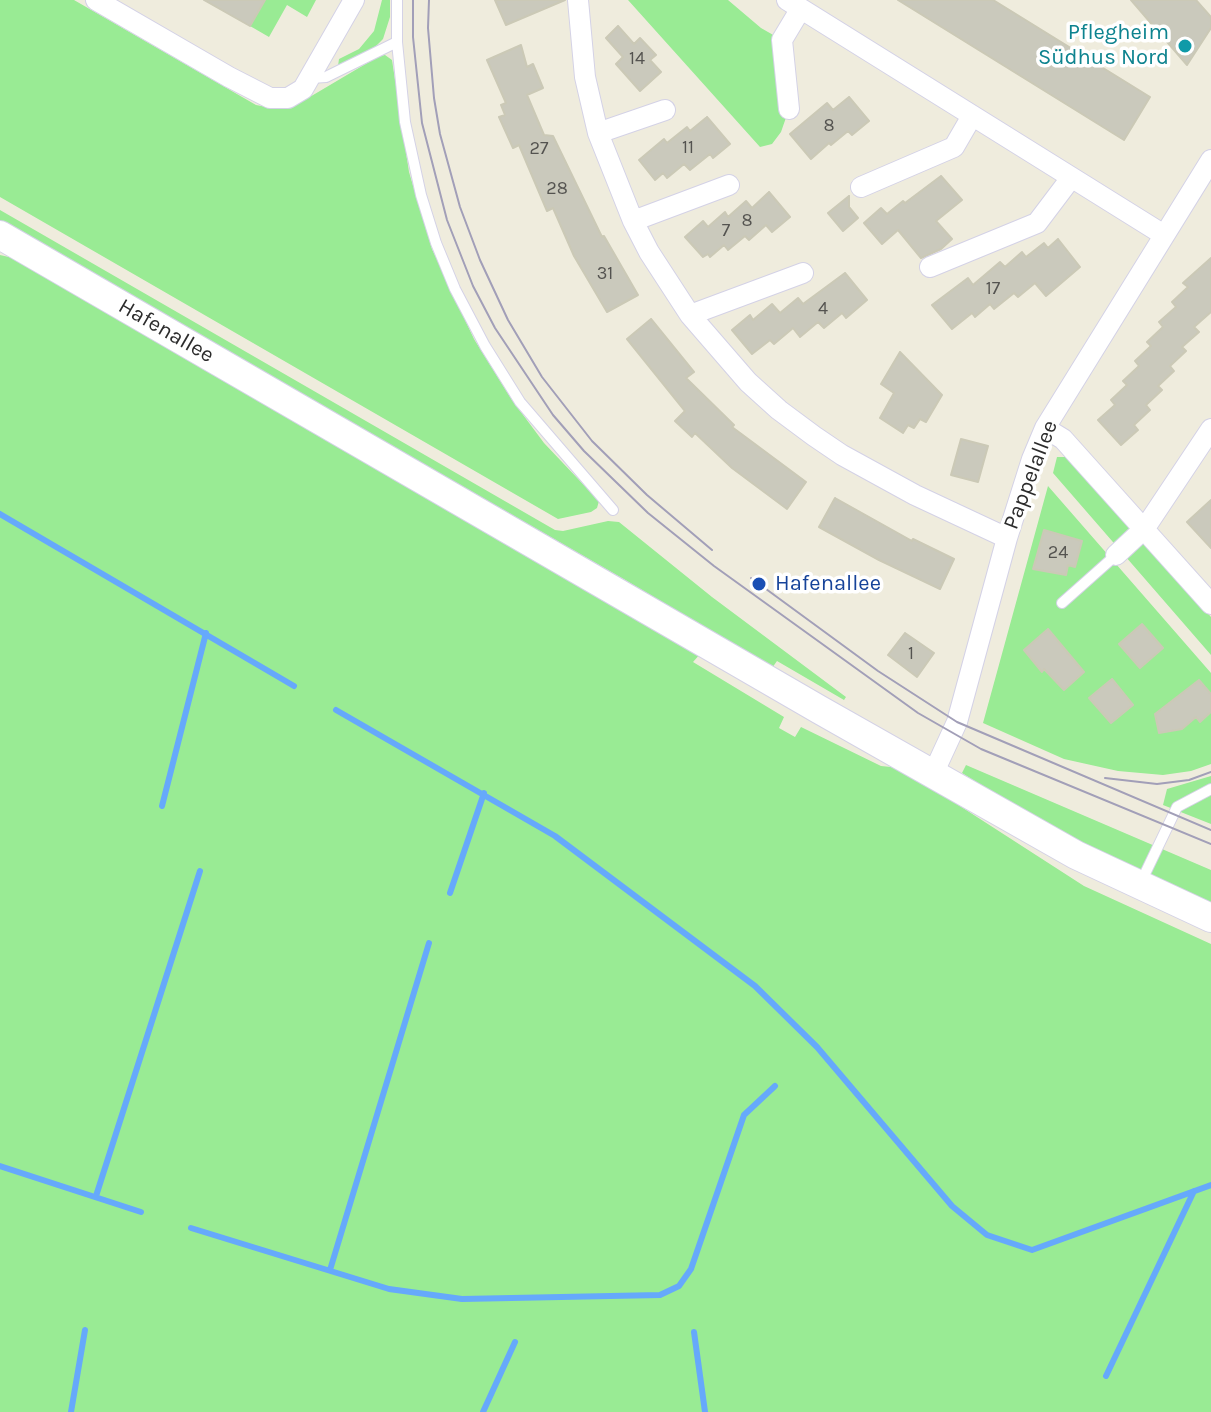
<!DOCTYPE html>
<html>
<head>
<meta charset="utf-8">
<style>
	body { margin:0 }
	canvas { display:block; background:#efecdd }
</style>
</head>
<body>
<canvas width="1211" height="1412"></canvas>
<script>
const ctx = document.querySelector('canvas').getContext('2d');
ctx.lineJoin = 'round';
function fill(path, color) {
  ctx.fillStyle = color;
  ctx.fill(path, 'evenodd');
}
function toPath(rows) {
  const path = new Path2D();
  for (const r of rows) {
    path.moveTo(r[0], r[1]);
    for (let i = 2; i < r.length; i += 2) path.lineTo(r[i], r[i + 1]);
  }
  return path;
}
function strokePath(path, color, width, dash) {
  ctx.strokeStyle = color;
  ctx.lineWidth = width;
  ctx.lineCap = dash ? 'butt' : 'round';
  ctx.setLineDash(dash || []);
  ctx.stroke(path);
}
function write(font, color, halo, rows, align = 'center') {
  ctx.font = font + ' Karla,sans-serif';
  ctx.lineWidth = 7;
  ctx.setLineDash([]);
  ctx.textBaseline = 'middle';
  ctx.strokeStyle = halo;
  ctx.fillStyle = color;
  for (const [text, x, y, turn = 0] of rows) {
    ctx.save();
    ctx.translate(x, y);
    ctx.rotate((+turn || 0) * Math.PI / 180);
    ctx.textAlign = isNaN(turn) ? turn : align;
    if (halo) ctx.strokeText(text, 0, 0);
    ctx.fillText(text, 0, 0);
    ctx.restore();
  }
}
fill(toPath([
	[0,0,74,0,256,105,277,109,303,101,379,56,385,55,392,60,409,172,432,249,474,339,512,400,544,443,599,501,597,508,591,512,558,519,0,197],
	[265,0,316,0,307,17,287,5,269,37,250,26],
	[382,0,390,0,390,17,383,39,374,48,338,66,339,59,359,49,374,31],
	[628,0,728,0,761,28,782,40,789,109,781,132,772,144,760,147],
	[0,210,555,530,563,531,608,521,619,522,712,597,846,697,844,700,777,661,772,668,627,581,0,220],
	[0,255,22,260,701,653,693,662,784,717,779,728,795,737,801,727,881,766,901,768,1084,886,1211,944,1211,1412,0,1412],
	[1057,457,1068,457,1077,464,1211,617,1211,655,1053,473],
	[1048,486,1211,673,1211,764,1191,771,1163,775,1118,771,1064,759,983,723],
	[966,765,1211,870,1211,903,1113,859,1032,817,962,773],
	[1211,776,1211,824,1163,805,1167,789]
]), '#99eb94');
strokePath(toPath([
	[0,514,294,686],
	[336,710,555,836,755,986,817,1047,952,1206,987,1235,1032,1250,1211,1185],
	[162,806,206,633],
	[450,893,484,793],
	[0,1166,141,1212],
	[96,1196,200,871],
	[191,1228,389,1289,462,1299,660,1295,679,1286,691,1269,744,1115,775,1086],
	[330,1270,429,943],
	[694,1332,705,1412],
	[1106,1376,1194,1191],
	[71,1412,85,1330],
	[483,1412,515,1342]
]), '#66a9fb', 6);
const building = toPath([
	[204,0,265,0,250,26,204,0],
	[495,0,565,0,506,25,495,0],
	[898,0,993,0,1150,97,1124,140,898,0],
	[1131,0,1196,0,1211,17,1211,28,1187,65,1131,0],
	[618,26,634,44,640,38,656,55,650,60,661,72,640,91,616,64,623,57,606,38,618,26],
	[521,45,527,67,533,64,543,88,527,95,544,135,553,136,602,237,604,236,638,295,607,312,574,256,553,208,547,211,519,145,513,148,499,117,505,115,501,105,506,103,487,60,521,45],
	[849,97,869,121,852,135,848,131,831,145,829,143,811,159,790,134,827,103,833,110,849,97],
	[707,117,730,144,713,158,710,154,690,170,684,164,667,178,663,173,655,180,639,160,664,139,667,143,687,127,690,131,707,117],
	[941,176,962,200,936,221,952,239,941,249,921,258,898,230,882,244,864,223,881,208,887,214,903,201,905,203,941,176],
	[769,192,790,217,772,232,766,225,749,240,745,236,728,250,724,245,710,257,708,254,703,257,685,237,703,221,708,227,725,212,728,217,746,201,752,208,769,192],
	[849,196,849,207,858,218,843,231,828,213,849,196],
	[1058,239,1080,267,1046,296,1035,283,1018,297,1014,293,994,309,990,304,975,317,972,313,952,329,932,305,968,278,973,285,1000,262,1005,267,1022,252,1026,257,1044,243,1048,248,1058,239],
	[1211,258,1211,312,1194,327,1199,332,1182,347,1186,351,1170,366,1174,371,1158,386,1162,390,1146,405,1150,410,1134,425,1138,430,1121,445,1098,420,1115,405,1111,400,1127,385,1123,381,1139,366,1135,361,1151,346,1147,342,1163,327,1159,322,1176,307,1172,302,1188,287,1183,283,1211,258],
	[845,273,867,300,846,318,842,313,824,328,818,322,800,337,793,328,774,344,770,340,752,354,732,330,750,315,753,320,772,304,780,313,798,298,803,304,845,273],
	[651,319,694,372,686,378,734,425,732,427,806,482,787,509,732,468,695,433,692,437,675,421,685,411,627,339,651,319],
	[900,352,942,395,926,422,920,419,914,428,908,425,903,433,880,418,894,393,881,384,900,352],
	[961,439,988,446,978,482,951,475,961,439],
	[835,498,912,541,913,539,954,559,940,589,879,560,819,527,835,498],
	[1211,500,1211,548,1187,522,1211,500],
	[1044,530,1082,541,1075,567,1068,565,1066,575,1033,569,1044,530],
	[1142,624,1163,648,1140,668,1119,644,1142,624],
	[1048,629,1084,672,1064,690,1044,669,1042,672,1024,650,1048,629],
	[905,633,934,653,917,677,888,655,905,633],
	[1112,679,1133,705,1111,723,1089,698,1112,679],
	[1199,680,1211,694,1211,712,1200,722,1196,717,1182,729,1159,733,1155,714,1199,680]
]);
fill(building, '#cac9bc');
strokePath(building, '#cbc9b6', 2);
const lane = toPath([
	[397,0,397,42,405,122,421,195,436,243,455,289,485,346,520,402,613,510],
	[311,78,326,77,397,42],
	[1062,603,1116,555],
	[1141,882,1177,807,1211,789]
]);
const street = toPath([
	[96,0,229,77,270,98,288,98,303,89,354,0],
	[578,0,585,77,598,133,633,221,649,252,690,315,748,382,779,410,814,436,842,455,915,495,1007,538],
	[787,0,1164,235],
	[789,109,782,40,800,10],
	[598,133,665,110],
	[861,187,954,147,972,116],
	[633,221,729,185],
	[930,267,1037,223,1071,178],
	[690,315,803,273],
	[1045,428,1063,439,1211,604],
	[1116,555,1145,528,1211,429],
	[933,774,957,722,1007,538,1032,459,1045,428,1211,160]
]);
const secondary = toPath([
	[0,235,820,710,1076,855,1211,918]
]);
strokePath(lane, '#d4d2e6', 12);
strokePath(street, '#d4d2e6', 22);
strokePath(secondary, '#d4d2e6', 30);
strokePath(lane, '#fff', 10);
strokePath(street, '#fff', 20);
strokePath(secondary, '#fff', 28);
strokePath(toPath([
	[413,0,413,37,422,123,447,220,473,286,495,328,553,415,584,451,648,513,714,566,918,713,981,749,1211,844],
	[429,0,428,28,434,98,440,134,460,207,480,260,508,320,542,377,592,441,647,495,712,550],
	[751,578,878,671,957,722,1211,830],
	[1105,778,1157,784,1189,780,1211,772]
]), '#a29fb8', 2);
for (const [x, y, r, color] of [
	[1185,46,8,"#0f9aa8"],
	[759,584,8,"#1a4fb4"]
]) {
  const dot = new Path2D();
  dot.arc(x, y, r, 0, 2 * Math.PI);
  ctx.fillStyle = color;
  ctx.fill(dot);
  strokePath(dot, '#fff', 3);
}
write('18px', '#545350', null, [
	["14",637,59],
	["8",829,126],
	["11",688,148],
	["27",539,149],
	["28",557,189],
	["8",747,221],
	["7",726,231],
	["31",605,274],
	["17",993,289],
	["4",823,309],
	["24",1058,553],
	["1",911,654]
]);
write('22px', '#0d838f', '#fff', [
	["Pflegheim",1169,33],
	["Südhus Nord",1169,58]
], 'right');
write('22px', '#2c2c2c', '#fff', [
	["Hafenallee",166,331,30],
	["Pappelallee",1031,475,-69]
]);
write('22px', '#164399', '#fff', [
	["Hafenallee",775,584]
], 'left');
</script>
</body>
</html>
